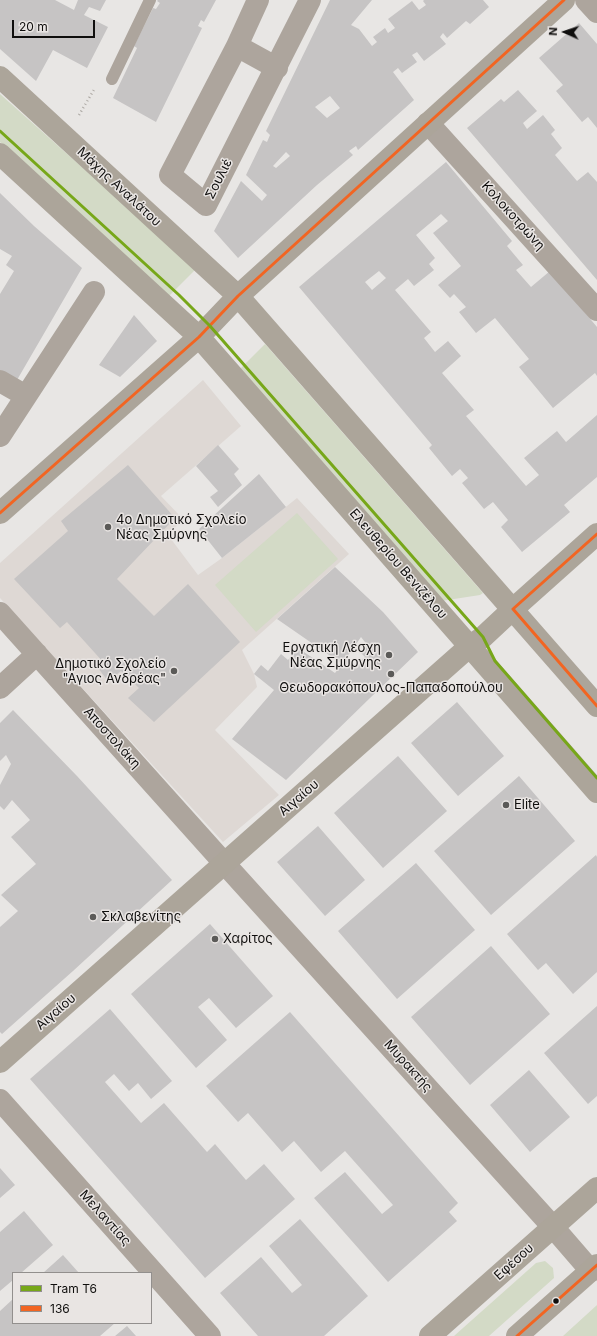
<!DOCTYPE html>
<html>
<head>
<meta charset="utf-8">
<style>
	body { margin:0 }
	#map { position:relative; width:597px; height:1336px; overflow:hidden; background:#e8e6e4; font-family:Inter,sans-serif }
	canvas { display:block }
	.legend { position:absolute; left:12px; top:1272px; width:140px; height:52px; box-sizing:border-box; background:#e9e5e3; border:1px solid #928f8d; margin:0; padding:5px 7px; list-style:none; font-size:12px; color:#0f0e0d }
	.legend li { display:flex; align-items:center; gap:8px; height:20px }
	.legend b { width:20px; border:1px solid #928f8d }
	.north { position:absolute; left:545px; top:12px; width:40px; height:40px; -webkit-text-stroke:3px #e9e5e3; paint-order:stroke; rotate:273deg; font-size:11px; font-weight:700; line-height:16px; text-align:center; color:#0f0e0d }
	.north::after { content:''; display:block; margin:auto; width:14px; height:18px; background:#0f0e0d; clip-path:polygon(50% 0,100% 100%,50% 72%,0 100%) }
	.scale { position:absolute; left:12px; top:20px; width:83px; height:18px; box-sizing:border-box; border:2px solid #0f0e0d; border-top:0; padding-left:5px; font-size:12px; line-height:14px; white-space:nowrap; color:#0f0e0d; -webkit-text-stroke:3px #e9e5e3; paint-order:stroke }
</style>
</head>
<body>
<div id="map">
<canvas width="597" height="1336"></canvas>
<ul class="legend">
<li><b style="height:5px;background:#77a719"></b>Tram Τ6</li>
<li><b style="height:5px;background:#f26522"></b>136</li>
</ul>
<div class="north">N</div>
<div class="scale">20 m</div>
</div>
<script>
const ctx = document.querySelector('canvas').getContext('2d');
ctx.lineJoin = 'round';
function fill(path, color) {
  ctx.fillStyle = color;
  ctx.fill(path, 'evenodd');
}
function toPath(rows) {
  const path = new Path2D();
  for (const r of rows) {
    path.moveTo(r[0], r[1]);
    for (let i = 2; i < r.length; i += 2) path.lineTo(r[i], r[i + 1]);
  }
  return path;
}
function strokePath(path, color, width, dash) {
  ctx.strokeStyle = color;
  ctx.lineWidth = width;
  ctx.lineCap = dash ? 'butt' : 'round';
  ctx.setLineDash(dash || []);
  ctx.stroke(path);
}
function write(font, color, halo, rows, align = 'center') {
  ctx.font = font + ' Inter,sans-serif';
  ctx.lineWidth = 3;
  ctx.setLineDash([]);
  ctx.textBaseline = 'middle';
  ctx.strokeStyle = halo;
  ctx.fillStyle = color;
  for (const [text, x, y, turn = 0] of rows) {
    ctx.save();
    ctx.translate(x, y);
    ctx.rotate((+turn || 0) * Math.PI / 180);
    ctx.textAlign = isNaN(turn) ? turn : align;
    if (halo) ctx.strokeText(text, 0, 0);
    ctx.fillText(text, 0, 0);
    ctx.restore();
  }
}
fill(toPath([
	[203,380,241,426,161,496,183,519,168,535,198,575,222,558,297,498,349,554,242,650,254,674,257,687,215,730,279,795,223,842,0,598,0,563]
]), '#ded8d4');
fill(toPath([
	[0,94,196,269,168,297,0,142],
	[265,344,483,593,480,595,441,601,239,370],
	[297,513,338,559,256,632,215,585],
	[545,1261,553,1268,554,1278,489,1336,454,1336,536,1263],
	[597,1305,597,1336,563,1336]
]), '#d3dac6');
fill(toPath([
	[0,0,55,0,74,10,78,0,106,0,100,11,89,7,84,15,108,27,87,68,53,50,36,81,0,49],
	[158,0,216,0,204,22,201,20,198,26,202,28,156,122,113,98,137,48,134,46,153,8,156,9,160,3,157,1],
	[330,0,372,0,351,25,359,29,372,46,377,42,373,37,385,28,388,33,395,28,388,19,412,1,419,10,426,5,423,1,424,0,483,0,489,7,470,24,466,21,447,38,443,33,440,37,446,44,424,61,417,52,412,55,417,62,402,73,398,68,393,72,414,100,358,150,356,146,349,151,353,155,317,185,238,258,214,231,241,181,262,201,267,195,246,175,263,140,267,142,270,135,266,131],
	[330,96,340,108,327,118,315,107],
	[286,152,290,156,276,168,273,166],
	[579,23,597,44,597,128,588,117,582,122,556,91,563,85,539,58],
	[518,90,537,111,523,123,527,129,543,115,555,130,551,134,562,148,555,155,577,181,588,172,597,182,597,280,467,128,501,99,504,102],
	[446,162,512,241,507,246,523,265,516,270,531,287,550,271,597,327,597,376,595,373,553,408,519,367,529,359,495,318,476,333,459,312,466,307,454,294,450,298,438,285,461,266,433,233,448,221,441,214,416,235,435,258,429,264,434,270,414,286,408,279,395,290,431,332,424,338,435,352,448,341,461,356,442,373,474,410,466,416,526,486,539,475,524,458,557,431,566,442,597,415,597,477,564,505,570,512,522,552,501,527,508,520,493,502,484,509,462,483,468,478,460,469,452,476,429,448,432,445,299,287],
	[379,271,386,278,372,290,365,282],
	[0,193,34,226,82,268,17,380,0,370,0,294,14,271,6,265,12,256,0,249],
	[134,315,157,341,120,377,99,365],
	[218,445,239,469,234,474,242,485,218,507,210,497,218,491,196,466],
	[128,465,175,518,117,579,154,616,188,584,240,642,154,722,128,698,139,688,121,671,108,681,98,668,104,663,67,622,60,628,14,579,68,531,61,521],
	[259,474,286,507,222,558,199,529],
	[335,567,383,612,418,652,370,698,286,780,232,739,274,690,254,674,261,665,268,671,281,654,288,660,298,648,335,673,342,664,277,619],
	[361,637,368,646,361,653,365,657,355,665,347,657],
	[457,702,504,756,458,796,411,743],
	[13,710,77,776,172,880,73,971,2,1034,0,1032,0,927,18,911,1,895,36,864,11,837,30,820,12,800,4,810,0,806,0,785,11,764,6,755,0,761,0,723],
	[398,756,447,811,383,868,334,813],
	[519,776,575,841,491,915,434,851],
	[318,826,365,880,325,916,277,862],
	[596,855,597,857,597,972,573,994,546,963,538,970,507,934],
	[416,863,475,930,397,999,338,931],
	[210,924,273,996,236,1028,209,998,198,1007,227,1040,196,1068,131,994],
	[491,946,550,1014,470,1085,411,1017],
	[597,1006,597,1096,588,1104,544,1053],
	[110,1009,172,1081,151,1099,138,1083,129,1091,114,1074,105,1082,141,1123,164,1103,207,1152,215,1144,246,1180,264,1164,295,1199,205,1278,30,1079],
	[290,1012,458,1203,449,1212,457,1221,388,1282,314,1198,345,1172,382,1214,393,1205,345,1151,321,1172,294,1141,282,1152,248,1113,238,1122,206,1086],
	[529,1070,570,1117,530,1152,490,1105],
	[0,1168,15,1185,0,1198],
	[24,1211,53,1245,21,1273,13,1273,13,1280,0,1291,0,1232],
	[300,1219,368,1296,324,1336,258,1336,220,1293,261,1257,292,1293,302,1285,269,1246],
	[63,1255,79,1273,43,1273],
	[13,1299,13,1323,115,1323,100,1336,0,1336,0,1311],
	[127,1326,136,1336,115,1336]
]), '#c6c4c4');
strokePath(toPath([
	[79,115,95,88]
]), '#aca8a3', 2.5, [1, 3]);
strokePath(toPath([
	[112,79,150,0]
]), '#ada59d', 12);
strokePath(toPath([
	[258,0,237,46,170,175,206,205,310,0],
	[586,0,597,12],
	[237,46,277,68],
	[428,123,597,310],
	[0,381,26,396],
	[0,436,94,292],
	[0,613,224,863,553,1227,591,1271],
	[0,688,37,654],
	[0,1100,210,1336]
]), '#ada59d', 22);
strokePath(toPath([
	[0,77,238,296,597,706],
	[0,154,199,337,597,792],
	[0,513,199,337,238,296,564,0],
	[0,1062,470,646,483,637,513,609,597,534],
	[430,1336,597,1188],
	[517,1336,597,1265]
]), '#aca59a', 22);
strokePath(toPath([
	[0,513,199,337,238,296,564,0],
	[597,534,513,609,597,706],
	[517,1336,597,1265]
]), '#f26522', 3);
strokePath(toPath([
	[0,131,179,295,210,326,483,637,495,661,597,778]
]), '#77a719', 3);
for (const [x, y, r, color] of [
	[108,527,4,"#5b5a58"],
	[389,655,4,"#5b5a58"],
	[174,671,4,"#5b5a58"],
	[391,674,4,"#5b5a58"],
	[506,805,4,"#5b5a58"],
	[93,917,4,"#5b5a58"],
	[215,939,4,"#5b5a58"],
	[556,1301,3.5,"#0f0e0d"]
]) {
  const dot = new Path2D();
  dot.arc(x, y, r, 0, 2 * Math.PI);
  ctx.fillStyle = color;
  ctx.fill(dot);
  strokePath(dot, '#e9e5e3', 1.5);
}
write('13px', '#0f0e0d', '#e9e5e3', [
	["Σουλιέ",219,179,-63],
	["Μάχης Αναλάτου",119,187,43],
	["Κολοκοτρώνη",513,216,48],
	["Ελευθερίου Βενιζέλου",398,564,49],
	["Αποστολάκη",112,738,48],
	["Αιγαίου",299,798,-41],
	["Αιγαίου",56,1012,-41],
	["Μυρακτής",408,1066,48],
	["Μελαντίας",105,1218,48],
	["Εφέσου",514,1262,-42]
]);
write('13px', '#0f0e0d', '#e9e5e3', [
	["4o Δημοτικό Σχολείο",116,520],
	["Νέας Σμύρνης",116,535],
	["Εργατική Λέσχη",381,648,"right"],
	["Νέας Σμύρνης",381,663,"right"],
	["Δημοτικό Σχολείο",166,664,"right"],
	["\"Αγιος Ανδρέας\"",166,679,"right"],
	["Θεωδορακόπουλος-Παπαδοπούλου",391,688,"center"],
	["Elite",514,805],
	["Σκλαβενίτης",101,917],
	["Χαρίτος",223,939]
], 'left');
</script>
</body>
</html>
